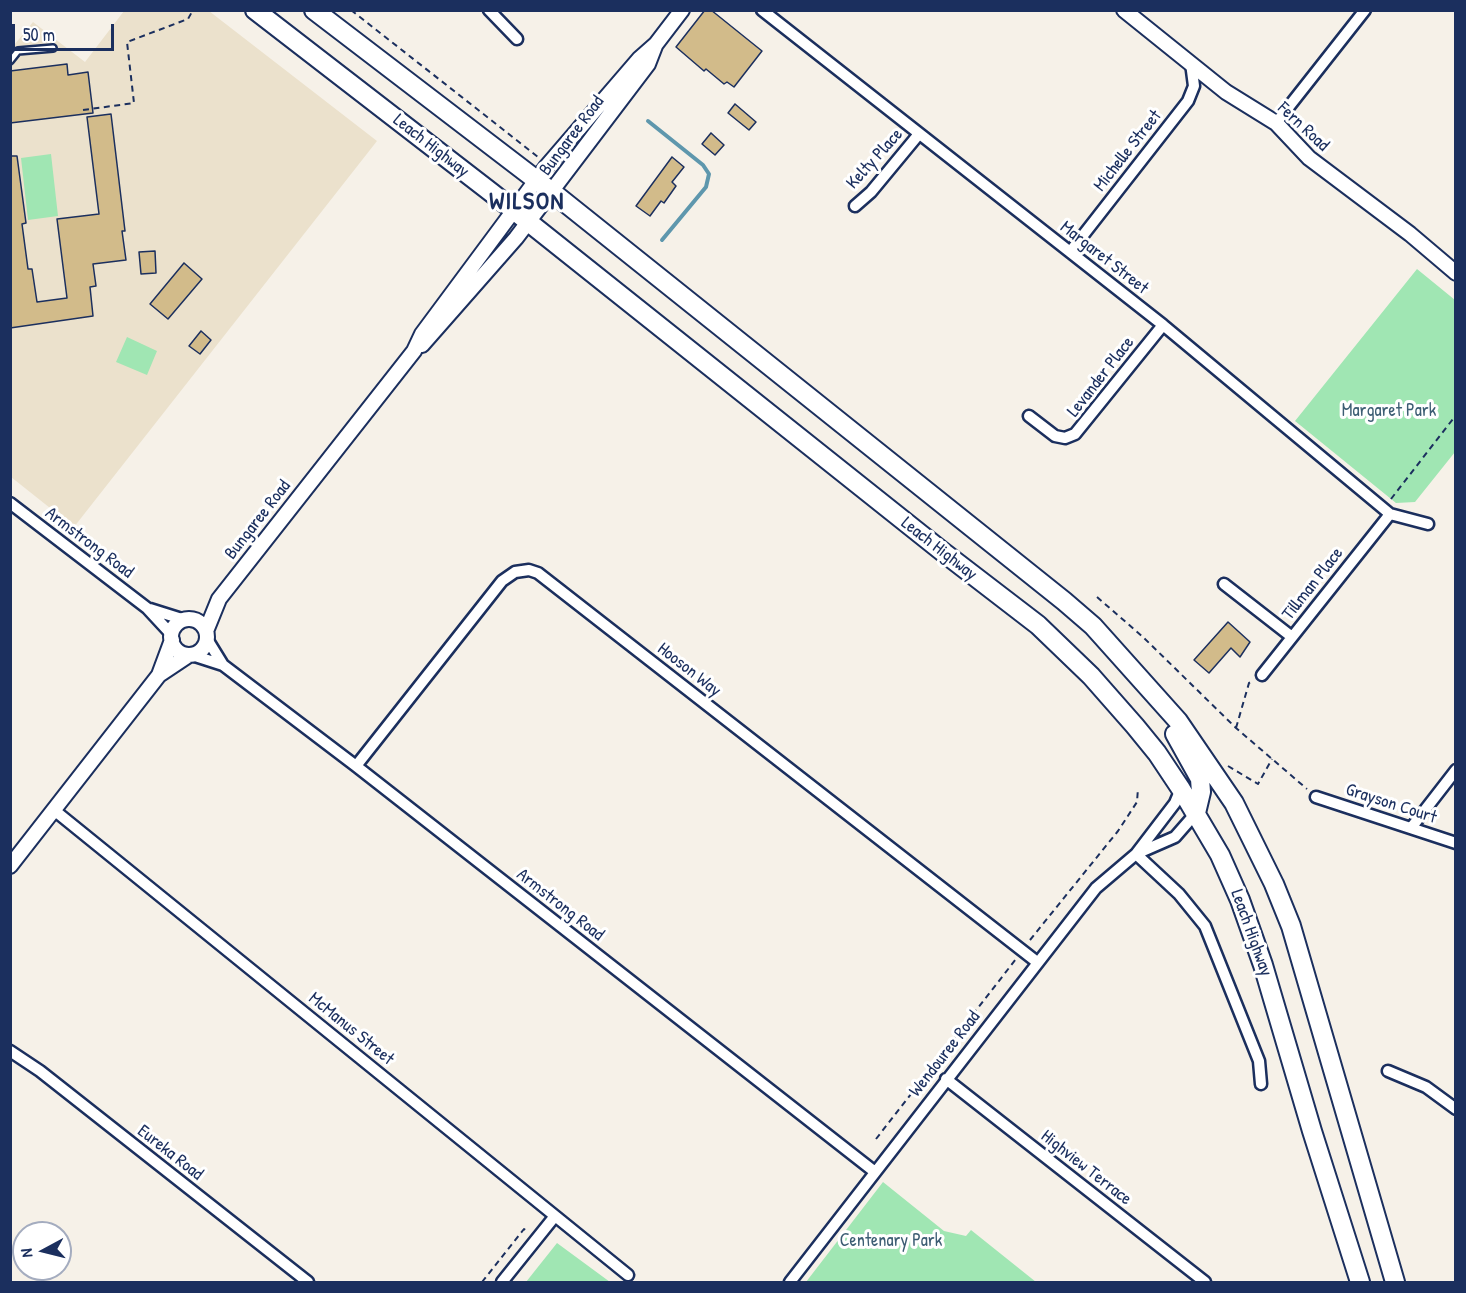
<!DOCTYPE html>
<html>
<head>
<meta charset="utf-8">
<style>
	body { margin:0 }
	#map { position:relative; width:1466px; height:1293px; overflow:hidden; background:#f6f1e8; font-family:"Patrick Hand",sans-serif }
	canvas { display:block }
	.frame { position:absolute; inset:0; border:12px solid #1b2f5e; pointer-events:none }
	.north { position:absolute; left:12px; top:1221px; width:60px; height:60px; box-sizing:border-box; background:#fff; border:2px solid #a4acbf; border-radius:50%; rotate:263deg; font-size:16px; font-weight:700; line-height:24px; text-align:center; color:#1b2f5e }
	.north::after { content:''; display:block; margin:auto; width:21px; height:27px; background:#1b2f5e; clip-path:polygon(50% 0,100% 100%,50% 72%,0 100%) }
	.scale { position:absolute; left:12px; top:24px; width:102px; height:27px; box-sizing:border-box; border:3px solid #1b2f5e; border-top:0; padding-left:8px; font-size:18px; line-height:21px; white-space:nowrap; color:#1b2f5e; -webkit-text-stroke:4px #fff; paint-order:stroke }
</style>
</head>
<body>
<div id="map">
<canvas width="1466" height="1293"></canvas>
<div class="frame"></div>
<div class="north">N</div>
<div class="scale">50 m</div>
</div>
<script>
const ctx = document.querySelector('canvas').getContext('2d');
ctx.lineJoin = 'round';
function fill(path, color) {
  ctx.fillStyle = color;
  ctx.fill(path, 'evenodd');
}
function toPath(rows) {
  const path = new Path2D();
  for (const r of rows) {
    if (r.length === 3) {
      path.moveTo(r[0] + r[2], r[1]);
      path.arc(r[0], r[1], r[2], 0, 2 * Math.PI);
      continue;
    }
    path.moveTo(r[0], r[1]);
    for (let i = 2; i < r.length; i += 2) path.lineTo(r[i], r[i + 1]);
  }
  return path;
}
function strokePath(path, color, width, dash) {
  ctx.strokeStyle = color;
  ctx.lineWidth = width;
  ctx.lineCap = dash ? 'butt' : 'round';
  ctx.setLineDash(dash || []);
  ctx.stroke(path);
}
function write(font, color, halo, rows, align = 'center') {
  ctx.font = font + ' "Patrick Hand",sans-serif';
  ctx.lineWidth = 6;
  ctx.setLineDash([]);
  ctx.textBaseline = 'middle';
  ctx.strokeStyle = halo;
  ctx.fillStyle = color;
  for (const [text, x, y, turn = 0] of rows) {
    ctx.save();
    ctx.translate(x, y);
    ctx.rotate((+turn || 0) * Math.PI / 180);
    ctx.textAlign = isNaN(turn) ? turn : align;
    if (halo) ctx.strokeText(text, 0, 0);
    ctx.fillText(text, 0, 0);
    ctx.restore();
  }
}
fill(toPath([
	[124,11,209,11,377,141,74,527,11,477,10,50,33,22,85,62]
]), '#ebe1cc');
fill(toPath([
	[51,154,58,216,28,220,21,158],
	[1417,269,1455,300,1455,452,1415,502,1396,503,1295,421],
	[127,337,157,351,147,375,116,362],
	[883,1182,944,1231,966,1236,971,1230,1036,1282,806,1282],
	[557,1243,610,1282,526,1282]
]), '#a0e6b3');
strokePath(toPath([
	[648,121,703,165,709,174,706,187,662,240]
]), '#5e97ad', 4);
const building = toPath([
	[705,10,711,10,762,51,734,87,727,82,724,84,706,69,704,71,676,47,705,10],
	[67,64,68,75,88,72,93,113,10,123,10,71,67,64],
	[735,104,756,122,749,130,728,113,735,104],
	[111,114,125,231,122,231,126,260,93,264,96,286,90,287,93,316,10,328,10,156,17,156,26,223,22,224,28,269,32,269,37,302,67,298,57,219,99,214,87,117,111,114],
	[711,133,724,145,715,155,702,144,711,133],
	[672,157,684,167,672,182,676,186,664,203,661,201,650,216,636,206,672,157],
	[155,251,156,273,141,274,139,252,155,251],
	[184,263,202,279,168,319,150,304,184,263],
	[201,331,211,340,200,354,189,346,201,331],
	[1228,622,1250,642,1240,657,1231,648,1209,673,1194,660,1228,622]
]);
fill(building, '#d2bb8a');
strokePath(building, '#1b2f5e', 1.5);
const service = toPath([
	[10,61,18,51,53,48]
]);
const minor = toPath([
	[489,10,517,39],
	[762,10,1163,325,1390,514,1428,524],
	[1276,123,1365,10],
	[855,206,871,192,919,134],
	[1070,252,1188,101,1194,86,1191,63],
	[1029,416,1055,436,1065,438,1075,434,1163,325],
	[10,503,147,608,172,635],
	[1224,584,1292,637],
	[150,609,185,620],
	[207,639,223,665],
	[192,655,223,665,356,766,875,1172],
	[1262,675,1390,514],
	[356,766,502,581,515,572,529,570,538,573,1037,962],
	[1316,797,1456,843],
	[54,810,628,1275],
	[1411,828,1456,770],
	[1136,854,1179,894,1205,926,1259,1061,1261,1084],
	[1136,854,1175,803,1181,789],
	[10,1051,40,1071,308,1282],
	[1388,1071,1426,1087,1456,1109],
	[946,1079,1205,1282],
	[502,1282,555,1216],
	[790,1282,1096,888,1136,854,1175,837,1196,813]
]);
const tertiary = toPath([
	[1124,10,1226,92,1276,123,1309,158,1410,234,1456,273],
	[422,345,516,238,648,64,655,46],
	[189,637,18],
	[206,631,219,599,414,351,422,334,546,167,639,59,656,44,682,10],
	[159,675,189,655],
	[10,866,159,675,172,640]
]);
const trunk = toPath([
	[255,10,492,193,943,552,1038,625,1091,676,1135,726,1157,753,1181,789,1220,855,1240,900,1263,965,1312,1131,1360,1282],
	[314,10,552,192,1064,601,1093,626,1178,721,1234,803,1274,884,1291,926,1395,1282],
	[1175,734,1200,779,1201,792,1196,813]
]);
strokePath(service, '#1b2f5e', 10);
strokePath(minor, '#1b2f5e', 15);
strokePath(tertiary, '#1b2f5e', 18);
strokePath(trunk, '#1b2f5e', 22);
strokePath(toPath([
	[351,10,538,157],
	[83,110,134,103,127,42,188,19,193,10],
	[1391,499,1456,415],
	[1097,597,1143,637,1236,728,1307,789],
	[1236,728,1249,683,1253,681],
	[1228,766,1258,784,1272,759],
	[1030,940,1118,831,1137,802,1138,788],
	[876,1139,1016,959],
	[482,1282,524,1229,528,1232]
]), '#1b2f5e', 2, [6, 4.5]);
strokePath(service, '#fff', 5);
strokePath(minor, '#fff', 10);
strokePath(tertiary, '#fff', 14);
strokePath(trunk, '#fff', 18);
write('18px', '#1b2f5e', '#fff', [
	["Fern Road",1303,127,43],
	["Bungaree Road",572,136,-53],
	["Leach Highway",431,146,38],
	["Michelle Street",1128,151,-52],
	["Kelty Place",875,159,-48],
	["Margaret Street",1104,258,38],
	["Levander Place",1101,377,-52],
	["Bungaree Road",258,520,-52],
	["Armstrong Road",89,543,37],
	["Leach Highway",939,549,38],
	["Tillman Place",1313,584,-52],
	["Hooson Way",689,670,38],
	["Grayson Court",1391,804,18],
	["Armstrong Road",560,905,38],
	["Leach Highway",1251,933,70],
	["McManus Street",351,1029,39],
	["Wendouree Road",945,1054,-52],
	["Eureka Road",170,1153,38],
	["Highview Terrace",1086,1168,38]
]);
write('18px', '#3c5d73', '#fff', [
	["Margaret Park",1389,411],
	["Centenary Park",891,1241]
]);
ctx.letterSpacing = '1.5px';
write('bold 24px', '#1b2f5e', '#fff', [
	["WILSON",527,203]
]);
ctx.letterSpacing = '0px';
</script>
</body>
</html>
